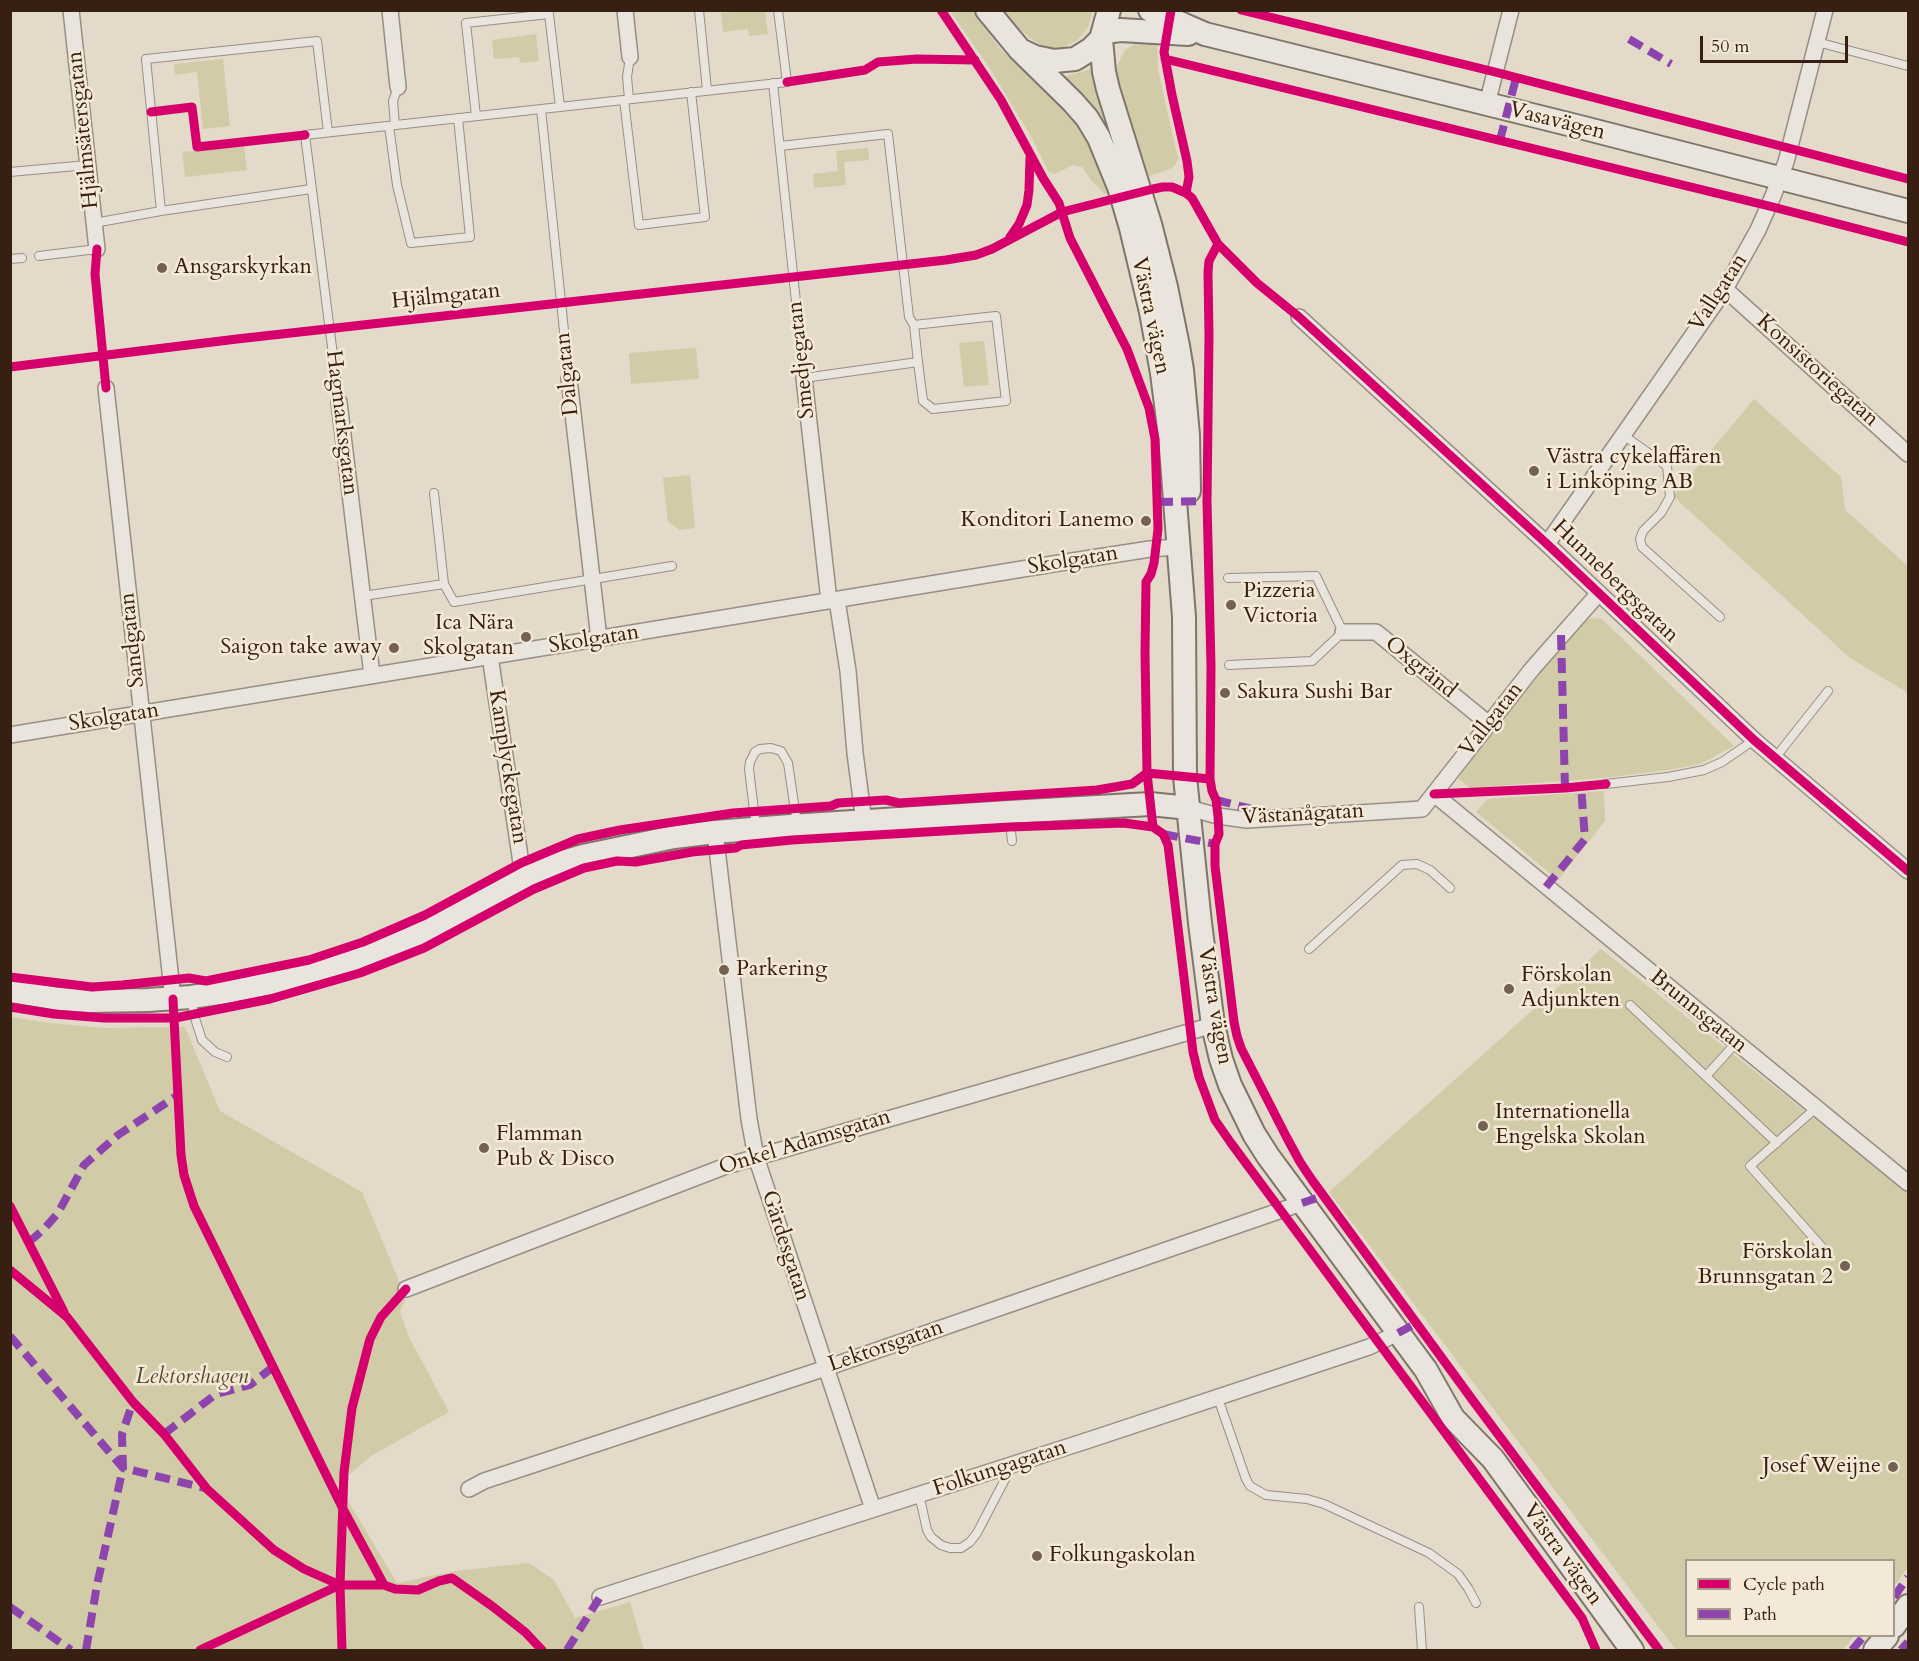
<!DOCTYPE html>
<html>
<head>
<meta charset="utf-8">
<style>
	body { margin:0 }
	#map { position:relative; width:1919px; height:1661px; overflow:hidden; background:#e4daca; font-family:Cardo,serif }
	canvas { display:block }
	.frame { position:absolute; inset:0; border:12px solid #372012; pointer-events:none }
	.legend { position:absolute; left:1685px; top:1559px; width:210px; height:78px; box-sizing:border-box; background:#f4e9d6; border:2px solid #a89988; margin:0; padding:8px 10px; list-style:none; font-size:18px; color:#372012 }
	.legend li { display:flex; align-items:center; gap:12px; height:30px }
	.legend b { width:30px; border:2px solid #a89988 }
	.scale { position:absolute; left:1700px; top:36px; width:148px; height:27px; box-sizing:border-box; border:3px solid #372012; border-top:0; padding-left:8px; font-size:18px; line-height:21px; white-space:nowrap; color:#372012; -webkit-text-stroke:4px #f4e9d6; paint-order:stroke }
</style>
</head>
<body>
<div id="map">
<canvas width="1919" height="1661"></canvas>
<div class="frame"></div>
<ul class="legend">
<li><b style="height:8px;background:#d6006c"></b>Cycle path</li>
<li><b style="height:8px;background:#8e44ad"></b>Path</li>
</ul>
<div class="scale">50 m</div>
</div>
<script>
const ctx = document.querySelector('canvas').getContext('2d');
ctx.lineJoin = 'round';
function fill(path, color) {
  ctx.fillStyle = color;
  ctx.fill(path, 'evenodd');
}
function toPath(rows) {
  const path = new Path2D();
  for (const r of rows) {
    path.moveTo(r[0], r[1]);
    for (let i = 2; i < r.length; i += 2) path.lineTo(r[i], r[i + 1]);
  }
  return path;
}
function strokePath(path, color, width, dash) {
  ctx.strokeStyle = color;
  ctx.lineWidth = width;
  ctx.lineCap = dash ? 'butt' : 'round';
  ctx.setLineDash(dash || []);
  ctx.stroke(path);
}
function write(font, color, halo, rows, align = 'center') {
  ctx.font = font + ' Cardo,serif';
  ctx.lineWidth = 5;
  ctx.setLineDash([]);
  ctx.textBaseline = 'middle';
  ctx.strokeStyle = halo;
  ctx.fillStyle = color;
  for (const [text, x, y, turn = 0] of rows) {
    ctx.save();
    ctx.translate(x, y);
    ctx.rotate((+turn || 0) * Math.PI / 180);
    ctx.textAlign = isNaN(turn) ? turn : align;
    if (halo) ctx.strokeText(text, 0, 0);
    ctx.fillText(text, 0, 0);
    ctx.restore();
  }
}
fill(toPath([
	[738,11,765,11,768,34,749,36,748,29,723,32,721,13],
	[950,11,972,11,1002,51,1070,111,1093,147,1110,194,1105,194,1092,181,1082,167,1073,165,1055,174,1048,171,1033,140,989,67],
	[1002,11,1093,11,1088,27,1078,40,1064,47,1055,49,1041,45,1034,41,1017,27],
	[536,34,539,61,520,63,519,57,494,59,492,40],
	[1157,40,1158,69,1178,159,1176,164,1172,168,1149,176,1120,90,1116,68,1125,50,1135,44,1145,41],
	[223,59,230,126,203,129,197,72,175,75,174,64],
	[1092,69,1097,91,1117,152,1063,77],
	[244,146,247,170,185,177,182,152],
	[868,148,869,160,844,162,846,185,814,188,813,174,838,171,836,151],
	[984,341,989,385,964,387,959,343],
	[696,348,699,379,631,384,629,353],
	[1754,399,1841,477,1845,510,1908,566,1908,693,1850,658,1673,496],
	[690,475,695,528,680,530,668,522,663,478],
	[1591,618,1602,619,1734,746,1700,764,1668,770,1604,778,1470,788,1458,778,1536,677,1582,623],
	[1604,791,1605,821,1558,880,1476,812,1488,799],
	[1601,949,1908,1193,1908,1567,1894,1586,1894,1560,1686,1560,1686,1636,1854,1636,1843,1650,1676,1650,1329,1192],
	[10,1017,50,1023,103,1028,185,1027,220,1111,362,1192,406,1298,400,1312,409,1337,449,1412,371,1456,338,1484,397,1583,455,1571,529,1563,554,1580,575,1618,630,1602,644,1650,11,1650]
]), '#d1cba8');
const lane = toPath([
	[699,10,707,90],
	[1817,42,1908,66],
	[773,83,804,378,918,362,914,325,909,317,888,134,780,146],
	[629,99,627,77,630,57],
	[624,100,639,225,705,217,691,92],
	[541,109,569,379],
	[476,116,466,23,549,14,560,107],
	[395,125,393,101,398,87],
	[389,126,397,185,411,243,470,237,458,118],
	[10,172,87,165],
	[161,211,146,59,317,41,328,132],
	[94,223,161,211,311,189],
	[39,256,97,249],
	[10,259,22,258],
	[914,325,996,316,1006,401,933,409,923,401,918,362],
	[339,402,305,135,787,82,778,10],
	[1623,435,1667,466,1670,497,1661,513,1643,531,1640,539,1642,547,1720,617],
	[434,493,444,584,454,602,672,566],
	[1228,578,1316,576,1343,632,1312,661,1229,665],
	[363,596,444,584],
	[1775,758,1828,691],
	[1606,784,1668,777,1704,770,1722,762,1754,740],
	[1009,813,1012,841],
	[756,827,749,769,750,762,755,752,760,749,771,748,781,751,788,763,797,824],
	[1309,949,1402,865,1417,864,1430,870,1450,888],
	[191,998,194,1015,202,1040,215,1052,227,1057],
	[1630,1005,1777,1143],
	[1706,1076,1736,1043],
	[1816,1108,1750,1166,1821,1246],
	[1218,1398,1246,1479,1250,1486,1266,1495,1307,1499,1324,1504,1429,1553,1458,1574,1468,1588,1476,1603],
	[919,1494,927,1530,931,1537,941,1545,950,1548,961,1548,970,1542,977,1533,1012,1466],
	[1419,1607,1422,1650]
]);
const street = toPath([
	[71,10,97,249],
	[390,10,398,87],
	[625,10,630,57],
	[1487,104,1511,10],
	[1725,289,1908,454],
	[1299,317,1547,544,1754,740,1908,871],
	[804,378,829,601],
	[569,379,599,639],
	[106,388,173,999],
	[339,402,372,675],
	[1547,544,1725,289,1758,230,1773,196,1786,162,1825,10],
	[837,600,848,671,855,753,864,822],
	[1343,632,1376,632,1489,724],
	[490,656,521,863,527,877],
	[10,735,1053,564,1150,549,1177,547],
	[1434,794,1908,1183],
	[1189,808,1218,816,1247,820,1422,809,1532,669,1599,593],
	[715,832,749,1119,756,1157,873,1509],
	[406,1289,726,1166,1213,1025],
	[469,1489,484,1481,826,1368,1302,1203],
	[600,1597,1089,1440,1369,1347,1398,1333]
]);
const secondary = toPath([
	[987,10,1020,50,1035,57,1054,61,1075,59,1091,49,1101,39,1109,10],
	[1150,10,1205,34,1576,126,1908,211],
	[1104,32,1121,30,1188,34],
	[1101,39,1104,72,1108,89,1150,224,1166,287,1178,346,1182,370,1188,435,1189,491],
	[1020,50,1073,102,1087,118,1099,138,1119,187,1131,228,1151,312,1162,373,1170,436,1184,617,1185,777,1200,923,1213,1025,1221,1059,1230,1085,1254,1134,1268,1156,1426,1370,1453,1418,1493,1459,1632,1650],
	[10,991,59,999,90,1001,148,1000,191,997,232,991,281,981,326,970,373,954,409,939,527,877,562,862,583,856,674,837,715,832,790,826,1009,812,1150,804,1189,808],
	[1894,1626,1908,1606],
	[1875,1650,1887,1636]
]);
strokePath(lane, '#978f84', 10);
strokePath(street, '#978f84', 18);
strokePath(secondary, '#7e756b', 26);
strokePath(lane, '#e9e4dd', 8);
strokePath(street, '#e9e4dd', 15);
strokePath(secondary, '#e9e4dd', 22);
strokePath(toPath([
	[1629,39,1671,64],
	[1500,140,1516,78],
	[1158,502,1207,501],
	[1561,635,1565,788],
	[1216,800,1260,811,1278,819],
	[1163,834,1215,844],
	[1546,887,1585,839,1581,786],
	[1213,1025,1234,1022],
	[1302,1203,1323,1196],
	[29,1242,44,1229,58,1213,84,1165,118,1135,178,1095],
	[1398,1333,1417,1323],
	[10,1336,123,1468,205,1488],
	[164,1434,216,1394,250,1385,273,1367],
	[1894,1597,1908,1577],
	[10,1607,71,1650],
	[86,1650,97,1585,123,1468,122,1434,133,1402],
	[567,1650,600,1597],
	[1852,1650,1864,1636],
	[1901,1650,1908,1642]
]), '#8e44ad', 8, [15, 8]);
strokePath(toPath([
	[941,10,1001,100,1043,178,1059,203,1070,238,1127,349,1149,408,1155,439,1158,529,1154,563,1151,574,1146,582,1145,653,1147,773,1153,827,1163,834,1168,845,1193,1052,1199,1077,1215,1120,1231,1143,1582,1618,1596,1650],
	[1171,10,1164,52,1172,95,1187,161,1189,177,1186,193],
	[1241,10,1495,72,1908,179],
	[1165,59,1769,206,1908,242],
	[787,82,865,70,878,62,917,59,975,60],
	[151,112,192,107,197,147,305,135],
	[1010,237,1019,224,1027,205,1029,190,1030,158],
	[1218,244,1209,261,1208,272,1209,336,1207,501,1211,666,1210,779,1212,791,1216,800,1218,816,1219,834,1215,844,1215,866,1234,1022,1237,1036,1241,1048,1287,1138,1300,1162,1312,1180,1474,1402,1659,1650],
	[97,249,95,274,106,388],
	[10,367,237,339,946,260,976,255,992,249,1062,212,1153,189,1163,187,1172,187,1186,193,1192,198,1218,244,1257,283,1299,317,1547,544,1754,740,1908,871],
	[1434,794,1565,788,1606,784],
	[10,977,92,987,122,985,189,978,206,981,309,960,363,942,425,915,521,863,578,839,620,830,733,813,831,806,838,803,886,800,899,803,1097,790,1132,784,1147,773,1210,779],
	[173,999,181,1155,184,1175,194,1206,343,1509,384,1585],
	[10,1007,54,1014,104,1018,175,1018,270,999,360,973,424,948,534,889,584,868,617,861,636,862,692,852,736,848,741,845,792,840,1010,827,1124,823,1153,827],
	[10,1206,64,1312],
	[10,1270,67,1317,133,1402,164,1434,207,1489,274,1550,304,1569,340,1585,384,1585,395,1589,418,1590,439,1581,452,1578,492,1606,525,1632,542,1650],
	[200,1650,340,1585],
	[342,1650,340,1585,344,1472,352,1408,370,1339,381,1317,406,1289]
]), '#d6006c', 9);
for (const [x, y, r, color] of [
	[162,268,6,"#746152"],
	[1534,471,6,"#746152"],
	[1146,521,6,"#746152"],
	[1231,605,6,"#746152"],
	[526,637,6,"#746152"],
	[394,648,6,"#746152"],
	[1225,693,6,"#746152"],
	[724,970,6,"#746152"],
	[1509,989,6,"#746152"],
	[1483,1126,6,"#746152"],
	[484,1148,6,"#746152"],
	[1845,1266,6,"#746152"],
	[1893,1467,6,"#746152"],
	[1037,1556,6,"#746152"]
]) {
  const dot = new Path2D();
  dot.arc(x, y, r, 0, 2 * Math.PI);
  ctx.fillStyle = color;
  ctx.fill(dot);
  strokePath(dot, '#f4e9d6', 2);
}
write('22px', '#372012', '#f4e9d6', [
	["Vasavägen",1557,122,14],
	["Hjälmsätersgatan",84,130,-96],
	["Vallgatan",1719,293,-57],
	["Hjälmgatan",446,297,-6],
	["Västra vägen",1150,316,78],
	["Smedjegatan",802,360,-96],
	["Konsistoriegatan",1817,371,42],
	["Dalgatan",568,374,-96],
	["Hagmarksgatan",341,423,83],
	["Skolgatan",1073,561,-9],
	["Hunnebergsgatan",1615,582,44],
	["Sandgatan",133,640,-96],
	["Skolgatan",594,640,-9],
	["Oxgränd",1420,668,39],
	["Skolgatan",114,718,-9],
	["Vallgatan",1492,720,-52],
	["Kamplyckegatan",507,767,81],
	["Västanågatan",1303,815,-3],
	["Västra vägen",1214,1006,80],
	["Brunnsgatan",1698,1012,39],
	["Onkel Adamsgatan",805,1143,-17],
	["Gärdesgatan",785,1246,72],
	["Lektorsgatan",886,1347,-19],
	["Folkungagatan",1000,1469,-18],
	["Västra vägen",1562,1555,54]
]);
write('22px', '#372012', '#f4e9d6', [
	["Ansgarskyrkan",174,268],
	["Västra cykelaffären",1546,458],
	["i Linköping AB",1546,483],
	["Konditori Lanemo",1134,521,"right"],
	["Pizzeria",1243,592],
	["Victoria",1243,617],
	["Ica Nära",514,624,"right"],
	["Skolgatan",514,649,"right"],
	["Saigon take away",382,648,"right"],
	["Sakura Sushi Bar",1237,693],
	["Parkering",736,970],
	["Förskolan",1521,976],
	["Adjunkten",1521,1001],
	["Internationella",1495,1113],
	["Engelska Skolan",1495,1138],
	["Flamman",496,1135],
	["Pub & Disco",496,1160],
	["Förskolan",1833,1253,"right"],
	["Brunnsgatan 2",1833,1278,"right"],
	["Josef Weijne",1881,1467,"right"],
	["Folkungaskolan",1049,1556]
], 'left');
write('italic 22px', '#5a4831', '#f4e9d6', [
	["Lektorshagen",192,1378]
]);
</script>
</body>
</html>
